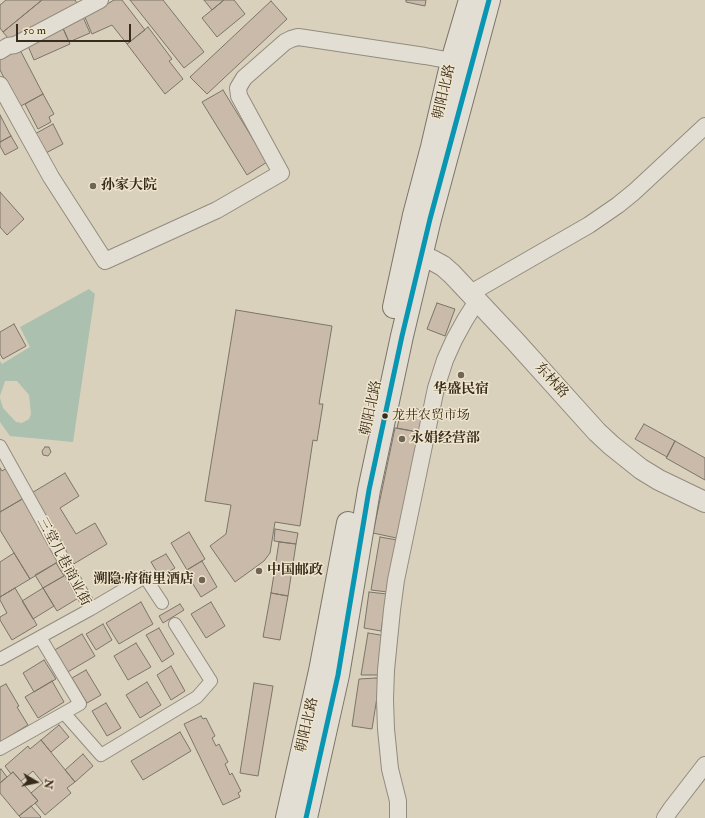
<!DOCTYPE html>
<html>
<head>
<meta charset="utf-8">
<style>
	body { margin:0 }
	#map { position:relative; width:705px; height:818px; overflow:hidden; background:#dad1bd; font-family:"IM FELL Double Pica",serif }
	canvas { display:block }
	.north { position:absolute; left:16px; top:762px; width:40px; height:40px; -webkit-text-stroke:3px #efe4cc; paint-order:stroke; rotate:99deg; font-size:11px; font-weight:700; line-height:16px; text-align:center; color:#372b1c }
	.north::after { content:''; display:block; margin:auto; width:14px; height:18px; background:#372b1c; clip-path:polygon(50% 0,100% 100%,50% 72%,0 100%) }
	.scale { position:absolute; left:16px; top:24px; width:115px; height:18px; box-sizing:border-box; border:2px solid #372b1c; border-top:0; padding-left:5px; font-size:12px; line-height:14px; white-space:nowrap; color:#372b1c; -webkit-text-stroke:3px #efe4cc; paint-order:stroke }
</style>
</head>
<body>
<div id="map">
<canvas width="705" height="818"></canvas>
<div class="north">N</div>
<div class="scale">50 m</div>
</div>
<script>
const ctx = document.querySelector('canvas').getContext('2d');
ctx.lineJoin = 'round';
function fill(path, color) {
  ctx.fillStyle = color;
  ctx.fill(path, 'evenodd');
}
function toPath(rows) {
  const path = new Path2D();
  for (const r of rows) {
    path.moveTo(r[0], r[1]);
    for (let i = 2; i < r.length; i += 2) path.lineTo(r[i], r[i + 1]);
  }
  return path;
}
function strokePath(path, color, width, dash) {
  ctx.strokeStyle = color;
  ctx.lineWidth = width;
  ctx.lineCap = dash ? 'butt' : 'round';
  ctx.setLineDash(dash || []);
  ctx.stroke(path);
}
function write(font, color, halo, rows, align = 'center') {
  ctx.font = font + ' "IM FELL Double Pica","Noto Serif SC",serif';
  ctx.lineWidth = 3;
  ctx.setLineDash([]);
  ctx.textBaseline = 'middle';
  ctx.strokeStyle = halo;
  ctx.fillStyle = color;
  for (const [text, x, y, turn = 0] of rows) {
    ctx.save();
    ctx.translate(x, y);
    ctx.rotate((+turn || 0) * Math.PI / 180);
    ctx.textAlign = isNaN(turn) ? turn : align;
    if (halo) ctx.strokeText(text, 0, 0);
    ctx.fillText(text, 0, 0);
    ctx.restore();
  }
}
fill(toPath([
	[89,289,95,294,73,442,10,436,0,422,0,398,3,408,16,422,22,423,29,419,31,414,29,395,17,381,5,381,0,396,0,361,2,364,30,347,20,327]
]), '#abc0ae');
const building = toPath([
	[6,0,42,0,3,32,0,28,0,5,6,0],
	[42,0,75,0,77,3,69,10,12,43,3,32,42,0],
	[114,0,122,0,145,30,127,44,112,25,92,34,84,15,109,3,114,0],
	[130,0,163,0,204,52,184,68,130,0],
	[204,0,224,0,212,10,204,0],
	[224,0,234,0,245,14,217,37,202,18,224,0],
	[406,0,426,0,425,6,406,2,406,0],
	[271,1,287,19,207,94,190,77,271,1],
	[83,17,90,33,69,42,62,26,83,17],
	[62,26,70,44,34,60,28,46,62,26],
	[148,27,172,59,169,61,183,79,165,94,127,44,148,27],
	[18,46,43,94,19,107,0,70,0,56,18,46],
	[223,90,267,162,247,175,202,102,223,90],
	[43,94,54,114,49,117,51,122,38,129,25,104,43,94],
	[0,115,11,136,0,142,0,115],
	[53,124,63,144,44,154,33,135,53,124],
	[11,136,18,148,5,155,0,146,0,142,11,136],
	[0,192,24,219,7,235,0,227,0,192],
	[437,303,455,309,445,336,427,329,437,303],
	[236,310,332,326,319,404,323,404,317,441,313,440,300,526,275,522,270,553,264,561,235,582,210,546,226,534,231,505,205,501,236,310],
	[14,324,26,346,3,359,0,354,0,332,14,324],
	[412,408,427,411,423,433,397,428,400,416,412,408],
	[644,424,675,441,667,457,635,439,644,424],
	[395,428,423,433,401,539,373,533,395,428],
	[675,441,705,458,705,480,666,458,675,441],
	[45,447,49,447,51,452,48,456,43,455,42,451,45,447],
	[0,468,2,471,7,468,24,498,0,512,0,468],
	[65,473,79,496,60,508,76,534,95,523,107,544,72,565,30,494,65,473],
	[24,498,61,560,30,579,0,530,0,512,24,498],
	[275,529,298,533,296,544,274,541,275,529],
	[189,532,205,559,187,570,171,543,189,532],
	[380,537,397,540,388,592,371,590,380,537],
	[279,542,296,544,288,596,271,593,279,542],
	[14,553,30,579,0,597,0,562,14,553],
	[166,554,175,568,160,577,151,562,166,554],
	[202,561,217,587,201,597,185,571,202,561],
	[56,563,64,576,43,588,35,575,56,563],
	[67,574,80,597,57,611,43,588,67,574],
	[15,588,37,625,12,640,0,620,0,617,7,613,0,600,0,597,15,588],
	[43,588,54,606,33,619,22,601,43,588],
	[369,592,387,594,381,631,364,628,369,592],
	[271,593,288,596,280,640,263,637,271,593],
	[141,602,153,624,119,644,106,623,141,602],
	[211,602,225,626,206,638,191,614,211,602],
	[180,604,184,610,163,623,159,616,180,604],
	[103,624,112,640,96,650,86,634,103,624],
	[159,628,174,654,162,662,146,635,159,628],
	[368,633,386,636,381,675,361,675,368,633],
	[82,634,95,656,66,673,53,651,82,634],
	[136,643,151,667,128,680,114,656,136,643],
	[44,660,56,679,34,692,23,673,44,660],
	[171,666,185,691,171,700,157,675,171,666],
	[86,670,101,695,87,703,72,678,86,670],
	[376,678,380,678,372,729,352,726,359,679,376,678],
	[52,681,64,702,38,718,25,697,52,681],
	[147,682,161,705,140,718,126,695,147,682],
	[254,683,273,686,258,776,240,773,254,683],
	[6,684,19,706,17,707,28,725,0,742,0,687,6,684],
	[106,703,121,728,107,736,92,711,106,703],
	[201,716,203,719,206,718,215,736,212,738,216,746,219,744,228,762,225,764,230,775,232,773,241,791,238,793,240,797,223,805,184,724,201,716],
	[59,725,69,737,51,752,41,740,59,725],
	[180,732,191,751,143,780,131,761,180,732],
	[41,740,75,782,67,788,71,793,45,815,35,803,38,801,31,793,43,783,33,771,21,781,13,772,11,774,5,766,28,746,30,749,41,740],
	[83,754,93,766,75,782,65,770,83,754],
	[1,769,7,777,0,783,0,770,1,769],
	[13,772,38,801,19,816,0,793,0,783,13,772],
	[31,806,41,817,40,818,21,818,19,816,31,806]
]);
fill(building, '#cabaa9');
strokePath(building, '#7b7569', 1);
const pedestrian = toPath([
	[0,446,91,609,0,659],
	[91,609,145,577,162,603],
	[64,713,101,755,197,697,211,681,175,624],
	[0,749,80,704,40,637]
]);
const minor = toPath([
	[0,51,8,46,15,45,100,0],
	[0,85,51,177,105,261,217,210,281,173,239,96,238,88,244,78,285,42,291,39,298,37,305,38,425,56,452,61],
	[469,294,589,225,618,205,634,192,705,126],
	[398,818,398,801,390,769,386,729,385,699,386,670,392,610,396,580,436,388,445,360,454,340,465,320,477,301],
	[665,818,671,809,705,765]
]);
const tertiary = toPath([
	[406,252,421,255,432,260,443,266,452,274,515,341,597,432,611,445,641,469,659,480,705,502]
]);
const secondary = toPath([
	[394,307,414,215,432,147,452,61,470,0],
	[287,818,320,671,348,523],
	[306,818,338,675,369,490,402,336,430,219,489,0]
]);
strokePath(pedestrian, '#928c7f', 14);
strokePath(minor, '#928c7f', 18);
strokePath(tertiary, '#928c7f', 22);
strokePath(secondary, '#7b7569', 24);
strokePath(pedestrian, '#e2ded3', 12);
strokePath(minor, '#e2ded3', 16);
strokePath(tertiary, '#e2ded3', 20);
strokePath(secondary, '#e2ded3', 22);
strokePath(toPath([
	[306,818,338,675,369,490,402,336,430,219,489,0]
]), '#0896b3', 5);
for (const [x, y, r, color] of [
	[93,186,4,"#706554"],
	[461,375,4,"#706554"],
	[385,416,3.5,"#372b1c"],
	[402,439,4,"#706554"],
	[259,571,4,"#706554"],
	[202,580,4,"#706554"]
]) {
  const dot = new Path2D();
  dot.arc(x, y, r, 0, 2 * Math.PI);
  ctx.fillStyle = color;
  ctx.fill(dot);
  strokePath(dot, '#efe4cc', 1.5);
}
write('13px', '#372b1c', '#efe4cc', [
	["龙井农贸市场",392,416]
], 'left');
write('14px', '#372b1c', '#efe4cc', [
	["朝阳北路",445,92,-77],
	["东林路",551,381,48],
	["朝阳北路",372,408,-78],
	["三堂几巷商业街",63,562,62],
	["朝阳北路",308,725,-77]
]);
write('bold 14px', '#372b1c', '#efe4cc', [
	["孙家大院",101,186],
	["华盛民宿",461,390,"center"],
	["永娟经营部",410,439],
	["中国邮政",267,571],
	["溯隐·府衙里酒店",194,580,"right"]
], 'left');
</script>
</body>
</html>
